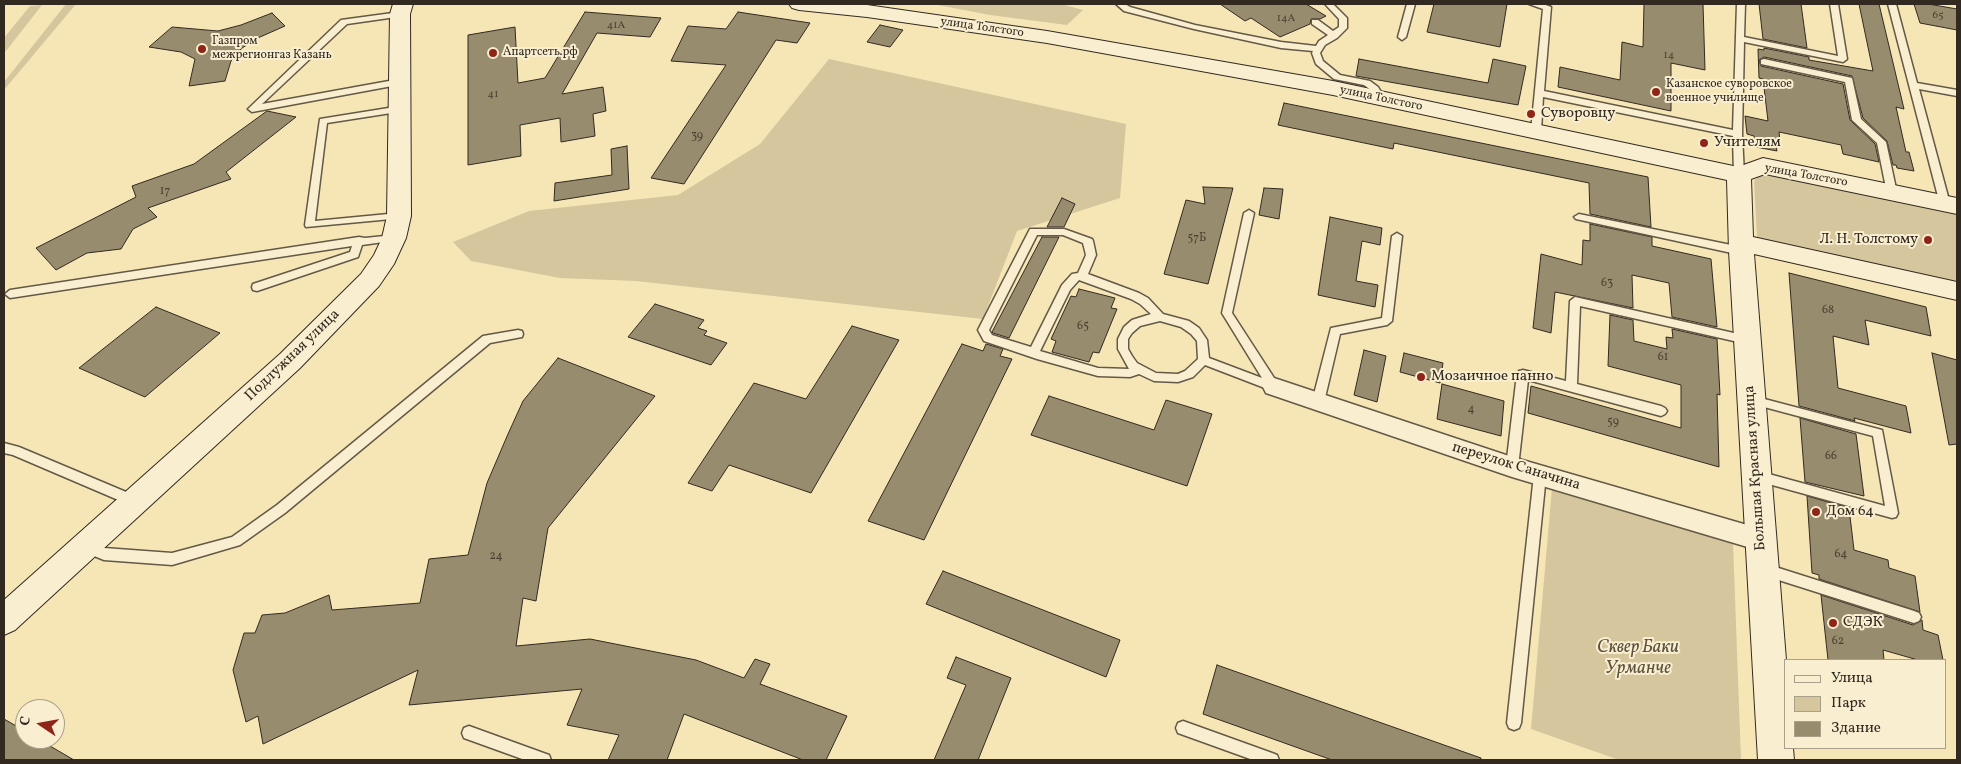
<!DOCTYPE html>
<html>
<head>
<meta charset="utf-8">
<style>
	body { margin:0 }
	#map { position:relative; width:1961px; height:764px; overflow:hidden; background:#f6e6b6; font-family:Vollkorn,serif }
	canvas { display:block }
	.frame { position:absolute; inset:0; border:5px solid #322a21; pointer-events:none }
	.legend { position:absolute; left:1784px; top:659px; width:162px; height:90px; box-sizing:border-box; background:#f9efd0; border:1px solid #a9a08a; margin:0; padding:6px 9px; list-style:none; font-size:15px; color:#322a21 }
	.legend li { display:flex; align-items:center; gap:10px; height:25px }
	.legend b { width:25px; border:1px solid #a9a08a }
	.north { position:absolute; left:15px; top:699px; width:50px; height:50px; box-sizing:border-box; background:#f9efd0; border:1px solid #a9a08a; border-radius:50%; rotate:282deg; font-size:14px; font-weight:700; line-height:20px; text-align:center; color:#322a21 }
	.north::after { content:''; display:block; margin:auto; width:18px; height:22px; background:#8f2418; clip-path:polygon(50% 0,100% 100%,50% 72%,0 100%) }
</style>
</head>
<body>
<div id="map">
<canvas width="1961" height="764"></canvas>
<div class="frame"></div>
<ul class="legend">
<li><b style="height:6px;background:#f9efd0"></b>Улица</li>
<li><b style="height:14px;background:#d5c69d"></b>Парк</li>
<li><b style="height:14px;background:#988c6e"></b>Здание</li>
</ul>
<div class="north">С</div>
</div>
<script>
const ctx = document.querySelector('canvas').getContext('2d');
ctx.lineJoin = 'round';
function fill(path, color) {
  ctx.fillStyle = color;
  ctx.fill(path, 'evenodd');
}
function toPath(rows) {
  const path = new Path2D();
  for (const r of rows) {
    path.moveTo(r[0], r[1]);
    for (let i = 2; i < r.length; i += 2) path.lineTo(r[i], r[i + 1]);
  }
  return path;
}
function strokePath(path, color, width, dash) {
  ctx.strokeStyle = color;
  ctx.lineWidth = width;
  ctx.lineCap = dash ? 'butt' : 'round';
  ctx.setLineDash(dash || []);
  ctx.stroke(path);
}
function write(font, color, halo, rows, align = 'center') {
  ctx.font = font + ' Vollkorn,serif';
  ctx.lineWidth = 4;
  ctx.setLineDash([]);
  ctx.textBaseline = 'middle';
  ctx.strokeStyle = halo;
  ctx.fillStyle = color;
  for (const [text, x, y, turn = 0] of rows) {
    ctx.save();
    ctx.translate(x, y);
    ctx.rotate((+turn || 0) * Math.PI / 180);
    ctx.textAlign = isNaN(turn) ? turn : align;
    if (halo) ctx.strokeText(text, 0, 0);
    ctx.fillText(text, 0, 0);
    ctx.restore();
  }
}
fill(toPath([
	[66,4,76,4,4,90,4,82],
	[933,4,1061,4,1083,10,1067,25,990,15],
	[42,5,6,51,4,51,4,38,30,6],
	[829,59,1126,124,1120,198,1017,231,983,319,636,281,560,278,471,261,453,242,529,211,678,195,760,144],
	[1762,173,1957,212,1957,288,1769,246,1757,238,1754,181],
	[1552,488,1733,543,1741,760,1619,760,1531,729]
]), '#d5c69d');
const building = toPath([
	[1220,4,1306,4,1326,16,1320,19,1311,19,1310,24,1280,37,1251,18,1245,21,1220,4],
	[1434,4,1507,4,1500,47,1427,32,1434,4],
	[1644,4,1703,4,1705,70,1671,63,1671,111,1558,87,1560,67,1620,80,1622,42,1643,47,1644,4],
	[1759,4,1801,4,1807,48,1763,39,1759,4],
	[1859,4,1879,4,1904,109,1896,107,1906,152,1909,152,1914,171,1897,168,1896,165,1893,165,1887,141,1863,118,1852,76,1764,57,1759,60,1761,66,1843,84,1850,120,1875,144,1879,162,1843,154,1841,145,1779,132,1780,141,1775,140,1777,151,1756,147,1754,136,1747,134,1745,116,1768,121,1763,79,1759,78,1758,49,1764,50,1764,48,1809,57,1809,60,1873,71,1859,4],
	[1914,4,1928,4,1957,9,1957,30,1920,23,1914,4],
	[585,12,661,18,650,37,597,33,562,94,603,87,606,111,593,114,595,136,561,142,560,118,520,125,521,156,468,165,468,35,515,27,518,83,545,78,585,12],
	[738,12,810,23,797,43,776,40,684,184,651,178,726,65,671,61,688,26,726,29,738,12],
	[272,13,285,26,260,37,242,48,231,61,225,81,189,86,195,59,181,52,149,47,172,27,218,31,241,25,272,13],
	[880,25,903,30,890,47,867,42,880,25],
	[1359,59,1488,83,1493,59,1526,66,1518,105,1356,76,1359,59],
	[1284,103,1648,177,1651,227,1590,214,1589,183,1394,143,1393,149,1278,125,1284,103],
	[267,111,296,117,226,172,231,179,148,208,157,217,133,229,121,249,87,253,56,270,36,248,136,197,132,186,194,164,267,111],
	[627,146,629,189,554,201,555,183,612,175,611,149,627,146],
	[1203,187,1233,188,1208,284,1164,274,1186,200,1205,204,1203,187],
	[1264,188,1283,189,1279,219,1259,215,1264,188],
	[1062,198,1075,204,1064,227,1047,227,1062,198],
	[1330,217,1382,228,1380,245,1362,241,1356,281,1378,285,1375,307,1318,295,1330,217],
	[1590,224,1652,237,1652,246,1711,259,1717,327,1672,317,1669,283,1632,275,1633,308,1555,292,1551,333,1533,328,1541,254,1582,265,1583,240,1590,241,1590,224],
	[1042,237,1059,237,1009,338,993,333,992,332,1042,237],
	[1789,273,1926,307,1931,336,1865,320,1869,345,1833,336,1838,388,1906,406,1911,433,1854,418,1855,421,1799,406,1789,273],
	[1079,289,1115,298,1111,308,1117,309,1099,353,1093,352,1089,362,1052,352,1056,341,1051,339,1071,296,1076,297,1079,289],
	[655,304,704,320,698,328,707,331,704,335,727,343,711,365,628,337,655,304],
	[156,307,220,333,145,397,79,368,156,307],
	[1610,315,1633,320,1634,341,1667,349,1666,337,1673,338,1672,329,1717,339,1720,395,1717,394,1719,467,1528,413,1531,386,1681,428,1681,385,1608,366,1610,315],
	[852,326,899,340,811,493,729,465,712,491,688,483,754,383,806,399,852,326],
	[962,344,983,351,986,344,1003,349,1000,356,1012,359,924,540,868,521,962,344],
	[1364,350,1386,356,1377,402,1354,395,1364,350],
	[1404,353,1443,363,1440,383,1400,372,1404,353],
	[1932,353,1957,360,1957,444,1949,445,1932,353],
	[558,358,655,396,548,528,536,601,523,598,516,646,590,639,696,660,744,678,755,659,770,664,760,684,847,716,826,760,803,760,684,714,667,760,608,760,619,735,567,725,582,689,409,705,418,670,263,744,258,716,246,722,233,670,244,633,255,633,262,615,285,613,329,595,332,610,420,603,429,559,468,555,487,483,508,434,523,401,558,358],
	[1442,384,1504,401,1501,436,1437,419,1442,384],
	[1049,396,1154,430,1166,400,1212,414,1187,486,1031,435,1049,396],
	[1800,418,1856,434,1864,496,1805,482,1800,418],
	[1807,496,1849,508,1854,550,1888,560,1889,568,1915,576,1920,612,1819,579,1819,575,1812,573,1807,496],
	[943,571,1120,640,1106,677,926,604,943,571],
	[1821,595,1913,625,1922,620,1923,630,1938,635,1943,660,1918,660,1883,650,1884,660,1828,660,1821,595],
	[956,657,1011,678,978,760,934,760,966,685,947,678,956,657],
	[1217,665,1481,758,1481,760,1332,760,1203,714,1217,665],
	[4,719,25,731,25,739,38,739,74,760,4,760,4,719]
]);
fill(building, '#988c6e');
strokePath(building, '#322a21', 1);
const lane = toPath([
	[1116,4,1125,4,1130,7,1195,25,1281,42,1316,46,1319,41,1328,35,1312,24,1312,20,1318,20,1333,31,1339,27,1339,19,1325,4,1333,4,1347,18,1347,28,1337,38,1325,45,1320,53,1323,61,1340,75,1370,81,1378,87,1385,99,1381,102,1378,101,1372,91,1364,85,1334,79,1316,64,1312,53,1313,51,1281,48,1194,29,1124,11,1116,4],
	[1407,4,1415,4,1406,37,1402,40,1398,37,1407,4],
	[1529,4,1543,4,1551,7,1544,91,1733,130,1737,4,1745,4,1744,37,1838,56,1830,4,1838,4,1847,59,1843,62,1744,42,1742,134,1744,175,1739,178,1734,175,1733,136,1543,97,1541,131,1536,134,1533,133,1531,131,1543,9,1529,4],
	[1888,4,1896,4,1917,83,1957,90,1957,96,1919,89,1950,204,1948,206,1942,206,1940,204,1888,4],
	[400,12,404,14,403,16,347,24,262,104,400,79,403,80,403,84,252,112,248,109,341,20,400,12],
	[1764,59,1852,78,1861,119,1886,142,1897,193,1895,195,1889,195,1887,193,1877,143,1852,120,1845,82,1761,64,1761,60,1764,59],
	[401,106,404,107,404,111,327,123,315,221,399,213,404,216,402,218,306,227,305,225,320,119,401,106],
	[1249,210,1254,213,1232,313,1278,384,1280,387,1278,390,1270,390,1205,365,1193,377,1178,382,1154,381,1139,374,1130,377,1098,376,1037,359,984,341,978,330,1030,229,1064,229,1092,239,1093,241,1096,255,1088,274,1139,293,1148,298,1163,314,1189,321,1199,328,1207,340,1209,358,1262,378,1222,313,1244,213,1249,210],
	[1037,235,1063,235,1083,243,1086,255,1078,273,1072,274,1062,285,1031,347,992,335,989,330,1037,235],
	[1079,280,1131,299,1140,304,1151,314,1132,320,1124,327,1118,339,1118,349,1129,369,1098,368,1040,351,1070,290,1079,280],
	[1160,321,1181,327,1191,334,1197,341,1198,359,1185,371,1178,374,1156,373,1137,363,1132,356,1128,349,1128,339,1132,333,1140,326,1160,321],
	[1579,214,1741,247,1746,251,1741,255,1576,219,1574,217,1579,214],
	[1397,233,1402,236,1392,321,1387,325,1340,334,1324,402,1322,405,1314,405,1312,402,1331,328,1382,318,1392,236,1397,233],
	[394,235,399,238,398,240,362,245,358,257,257,291,253,290,252,287,253,284,350,252,352,246,10,298,5,294,10,290,359,237,365,238,394,235],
	[1575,297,1747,336,1752,340,1747,344,1580,306,1577,384,1661,406,1665,408,1667,411,1665,414,1661,416,1528,380,1518,467,1516,470,1512,472,1508,470,1506,467,1517,374,1519,371,1523,370,1566,381,1570,301,1575,297],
	[518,330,522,331,523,334,522,337,490,343,285,513,240,545,172,565,104,560,82,551,80,547,82,543,86,541,104,548,172,553,232,537,277,505,483,336,518,330],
	[1753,396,1882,430,1898,513,1896,517,1892,518,1754,480,1752,476,1754,472,1758,471,1885,506,1873,436,1749,403,1747,400,1749,397,1753,396],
	[4,443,19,447,138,497,140,501,138,505,134,506,130,505,13,455,4,453,4,443],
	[1540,470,1544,471,1546,475,1521,723,1519,728,1514,730,1509,728,1507,723,1534,475,1536,471,1540,470],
	[1766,564,1914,611,1919,613,1921,617,1919,621,1914,623,1766,576,1761,574,1760,570,1761,566,1766,564],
	[1183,721,1272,753,1277,755,1279,760,1253,760,1178,733,1176,728,1178,723,1183,721],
	[469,726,549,755,551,760,525,760,464,738,462,733,464,728,469,726]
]);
const street = toPath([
	[1274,378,1512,457,1761,529,1770,532,1774,540,1770,548,1761,551,1512,477,1266,393,1263,387,1266,381,1274,378]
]);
const secondary = toPath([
	[393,4,413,4,410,14,411,216,406,238,394,264,379,286,300,368,15,630,4,635,4,600,280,354,361,274,374,255,382,238,387,216,390,14,393,4],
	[789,4,867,5,1047,31,1333,81,1738,167,1763,158,1957,198,1957,214,1765,174,1751,179,1753,237,1957,282,1957,300,1754,254,1786,660,1785,748,1793,748,1794,760,1758,760,1729,251,1727,180,1333,95,1047,43,867,17,799,10,792,8,789,4]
]);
strokePath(lane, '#635946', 3);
strokePath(street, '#635946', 3);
strokePath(secondary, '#322a21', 2);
fill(lane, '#f9efd0');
fill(street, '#f9efd0');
fill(secondary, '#f9efd0');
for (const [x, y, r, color] of [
	[202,49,5,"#8f2418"],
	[493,53,5,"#8f2418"],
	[1656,92,5,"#8f2418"],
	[1531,114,5,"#8f2418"],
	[1704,143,5,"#8f2418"],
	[1928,240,5,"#8f2418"],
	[1421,377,5,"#8f2418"],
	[1816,512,5,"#8f2418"],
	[1833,623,5,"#8f2418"]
]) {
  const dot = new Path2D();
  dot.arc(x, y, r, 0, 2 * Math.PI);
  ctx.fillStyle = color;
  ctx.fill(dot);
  strokePath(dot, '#f9efd0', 2);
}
write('11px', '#4c4234', null, [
	["65",1938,16],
	["14А",1286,19],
	["41А",616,26],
	["14",1669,56],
	["41",493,95]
]);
write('12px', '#322a21', '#f9efd0', [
	["улица Толстого",982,28,8],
	["улица Толстого",1381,99,12],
	["улица Толстого",1806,176,10]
]);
write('12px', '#322a21', '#f9efd0', [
	["Газпром",212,42],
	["межрегионгаз Казань",212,56],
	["Апартсеть.рф",503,53],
	["Казанское суворовское",1666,85],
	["военное училище",1666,99]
], 'left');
write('12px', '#4c4234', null, [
	["39",697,137],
	["17",165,192],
	["57Б",1197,239],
	["63",1607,284],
	["68",1828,311],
	["65",1083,327],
	["61",1663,358],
	["4",1471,410],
	["59",1613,423],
	["66",1831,457],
	["64",1841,555],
	["24",496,557],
	["62",1838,642]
]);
write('15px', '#322a21', '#f9efd0', [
	["Суворовцу",1541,114],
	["Учителям",1714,143],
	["Л. Н. Толстому",1918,240,"right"],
	["Мозаичное панно",1431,377],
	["Дом 64",1826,512],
	["СДЭК",1843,623]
], 'left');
write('15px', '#322a21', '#f9efd0', [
	["Подлужная улица",293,356,-44],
	["переулок Саначина",1516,467,17],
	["Большая Красная улица",1756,468,-94]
]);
write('italic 18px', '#5b5140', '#f9efd0', [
	["Сквер Баки",1638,649],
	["Урманче",1638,670]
]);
</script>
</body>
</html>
